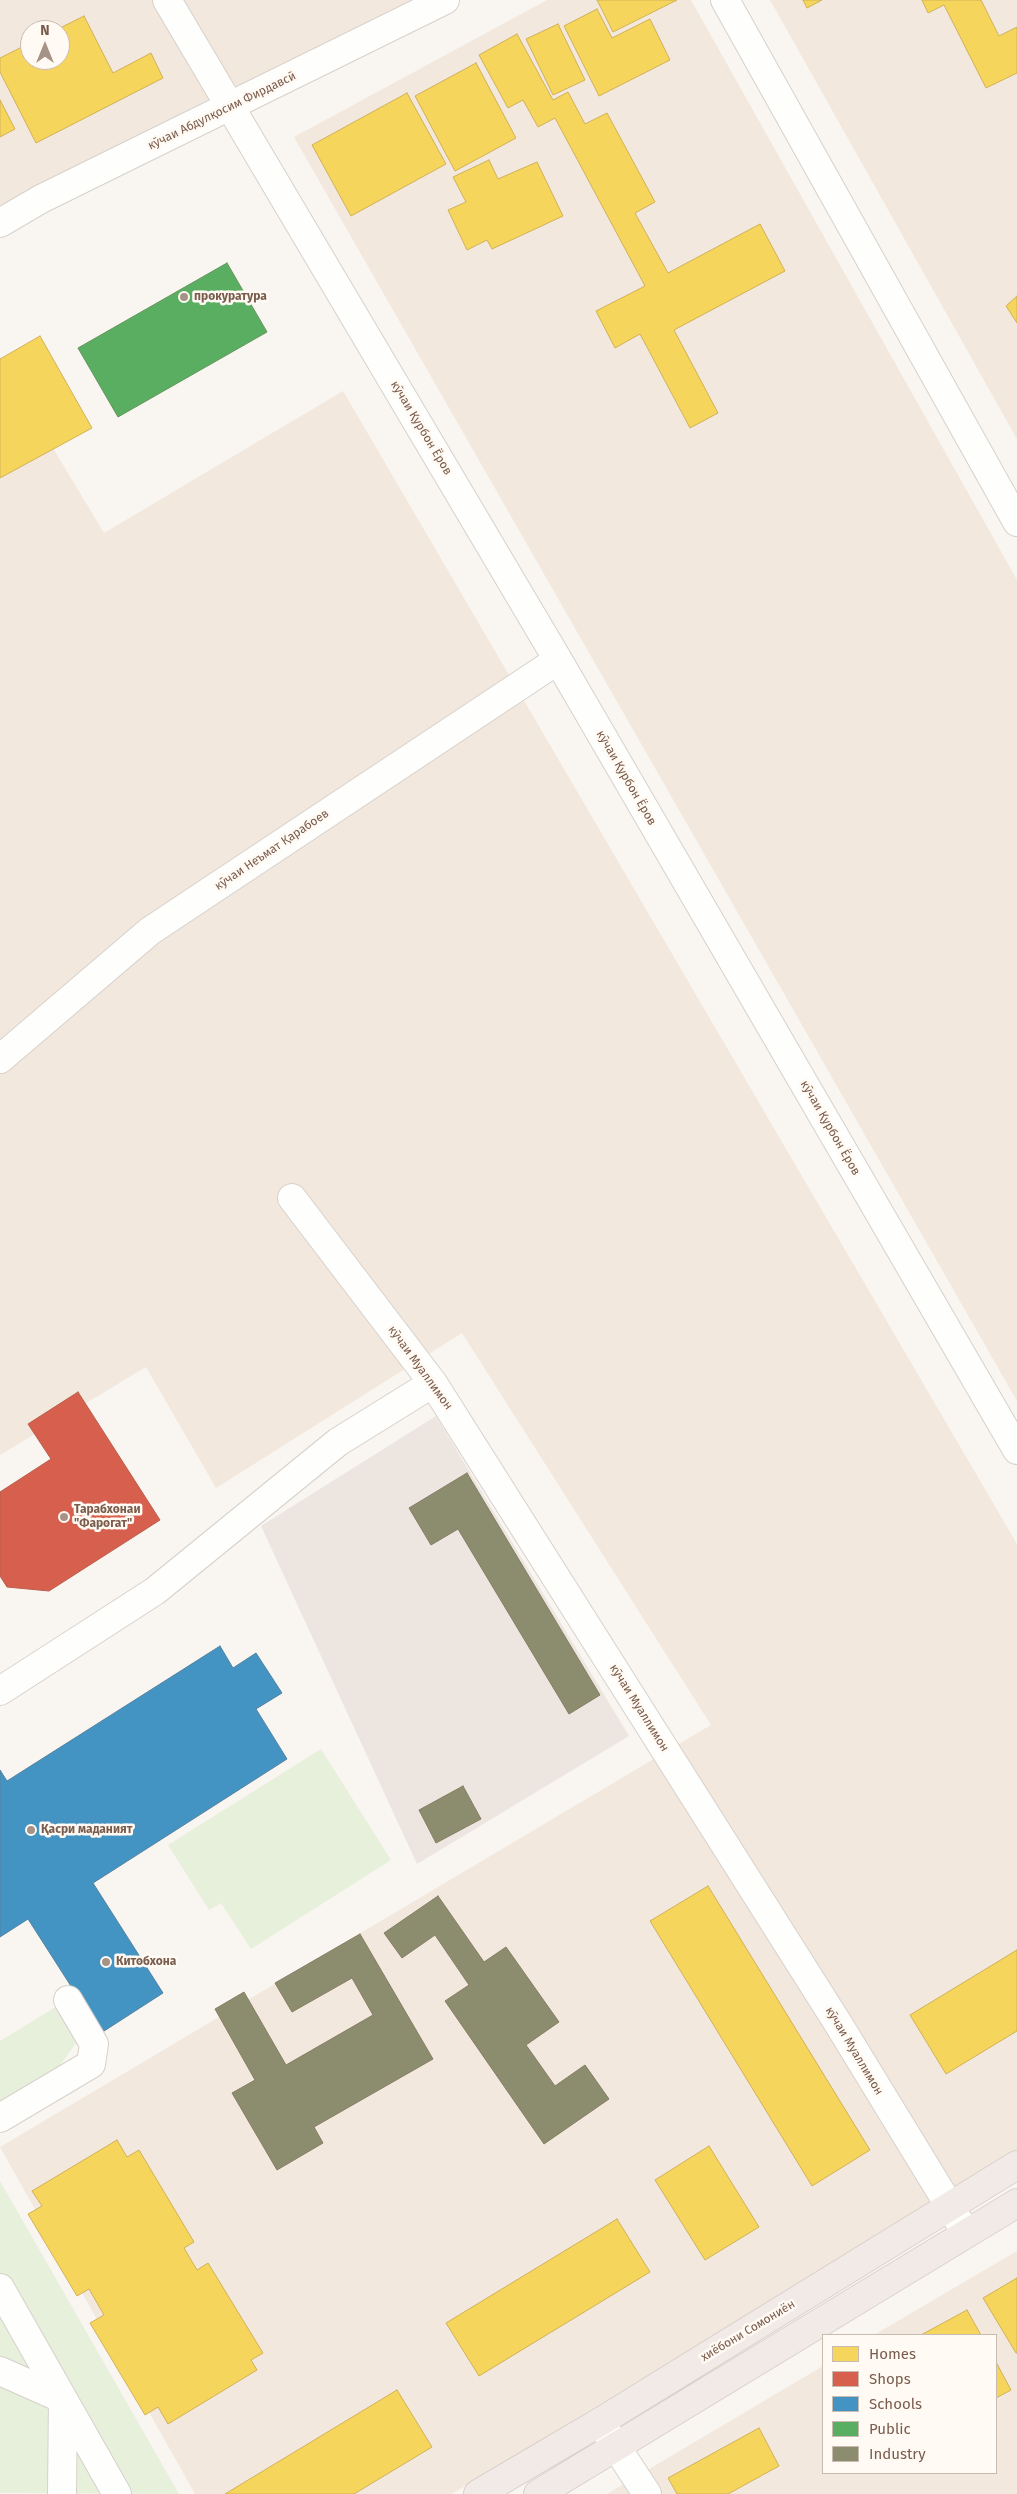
<!DOCTYPE html>
<html>
<head>
<meta charset="utf-8">
<style>
	body { margin:0 }
	#map { position:relative; width:1017px; height:2494px; overflow:hidden; background:#f9f5f0; font-family:"Fira Sans",sans-serif }
	canvas { display:block }
	.legend { position:absolute; left:822px; top:2334px; width:175px; height:140px; box-sizing:border-box; background:#fffaf3; border:1px solid #cabbb1; margin:0; padding:6px 9px; list-style:none; font-size:15px; color:#7a5c4d }
	.legend li { display:flex; align-items:center; gap:10px; height:25px }
	.legend b { width:25px; border:1px solid #cabbb1 }
	.north { position:absolute; left:20px; top:20px; width:50px; height:50px; box-sizing:border-box; background:#fffaf3; border:1px solid #cabbb1; border-radius:50%; rotate:0deg; font-size:14px; font-weight:700; line-height:20px; text-align:center; color:#7a5c4d }
	.north::after { content:''; display:block; margin:auto; width:18px; height:22px; background:#a69286; clip-path:polygon(50% 0,100% 100%,50% 72%,0 100%) }
</style>
</head>
<body>
<div id="map">
<canvas width="1017" height="2494"></canvas>
<ul class="legend">
<li><b style="height:14px;background:#f6d55c"></b>Homes</li>
<li><b style="height:14px;background:#d6604d"></b>Shops</li>
<li><b style="height:14px;background:#4393c3"></b>Schools</li>
<li><b style="height:14px;background:#5aae61"></b>Public</li>
<li><b style="height:14px;background:#8c8c6e"></b>Industry</li>
</ul>
<div class="north">N</div>
</div>
<script>
const ctx = document.querySelector('canvas').getContext('2d');
ctx.lineJoin = 'round';
function fill(path, color) {
  ctx.fillStyle = color;
  ctx.fill(path, 'evenodd');
}
function toPath(rows) {
  const path = new Path2D();
  for (const r of rows) {
    path.moveTo(r[0], r[1]);
    for (let i = 2; i < r.length; i += 2) path.lineTo(r[i], r[i + 1]);
  }
  return path;
}
function strokePath(path, color, width, dash) {
  ctx.strokeStyle = color;
  ctx.lineWidth = width;
  ctx.lineCap = dash ? 'butt' : 'round';
  ctx.setLineDash(dash || []);
  ctx.stroke(path);
}
function write(font, color, halo, rows, align = 'center') {
  ctx.font = font + ' "Fira Sans",sans-serif';
  ctx.lineWidth = 5;
  ctx.setLineDash([]);
  ctx.textBaseline = 'middle';
  ctx.strokeStyle = halo;
  ctx.fillStyle = color;
  for (const [text, x, y, turn = 0] of rows) {
    ctx.save();
    ctx.translate(x, y);
    ctx.rotate((+turn || 0) * Math.PI / 180);
    ctx.textAlign = isNaN(turn) ? turn : align;
    if (halo) ctx.strokeText(text, 0, 0);
    ctx.fillText(text, 0, 0);
    ctx.restore();
  }
}
fill(toPath([
	[0,0,423,0,0,224],
	[30,30,60,30,60,60,30,60],
	[547,0,691,0,1017,580,1017,1401,294,137],
	[770,0,1017,0,1017,439],
	[0,360,104,533,343,391,1017,1544,1017,2150,452,2494,195,2494,0,2147,711,1725,462,1333,216,1488,146,1367,0,1455],
	[1017,2251,1017,2494,607,2494,823,2366,823,2473,996,2473,996,2335,874,2335]
]), '#f2e8de');
fill(toPath([
	[436,1416,629,1736,417,1864,261,1526]
]), '#ede5e0');
fill(toPath([
	[321,1749,391,1860,251,1949,221,1903,209,1910,168,1845],
	[59,2005,79,2039,53,2075,0,2107,0,2041],
	[0,2181,179,2494,0,2493]
]), '#e7f0db');
const homes = toPath([
	[597,0,677,0,613,32,597,0],
	[803,0,822,0,807,8,803,0],
	[922,0,981,0,999,36,1017,27,1017,73,986,88,944,5,928,13,922,0],
	[597,9,612,38,650,19,670,60,599,96,564,26,597,9],
	[84,16,113,73,151,53,163,78,36,143,0,72,0,58,30,43,30,60,60,60,60,30,56,30,84,16],
	[558,24,585,80,553,95,526,39,558,24],
	[517,34,553,100,568,92,585,124,607,113,655,202,635,213,668,273,760,224,785,271,674,330,718,413,690,428,640,334,615,348,596,311,645,286,555,118,538,127,523,100,508,108,479,55,517,34],
	[476,63,516,138,455,171,415,96,476,63],
	[407,93,446,164,351,216,312,145,407,93],
	[0,100,15,129,0,137,0,100],
	[489,160,498,179,537,162,563,216,492,249,487,240,467,250,448,210,466,202,453,177,489,160],
	[1017,296,1017,323,1006,306,1017,296],
	[40,336,92,428,0,478,0,359,40,336],
	[708,1886,870,2150,812,2186,650,1921,708,1886],
	[1017,1950,1017,2031,946,2074,910,2015,1017,1950],
	[117,2140,127,2157,139,2150,194,2242,184,2248,197,2270,208,2263,263,2353,251,2360,257,2370,168,2424,158,2407,145,2415,90,2323,104,2315,89,2289,77,2296,28,2214,42,2206,32,2191,117,2140],
	[709,2146,759,2227,705,2260,655,2180,709,2146],
	[617,2219,650,2272,479,2376,446,2323,617,2219],
	[1017,2278,1017,2353,1016,2353,983,2298,1017,2278],
	[967,2310,981,2335,921,2335,967,2310],
	[996,2362,1011,2390,996,2398,996,2362],
	[397,2390,432,2447,354,2494,225,2494,397,2390],
	[759,2428,779,2466,728,2494,677,2494,668,2478,759,2428]
]);
fill(homes, '#f6d55c');
strokePath(homes, '#d1b158', 1);
const shops = toPath([
	[78,1392,160,1520,49,1591,7,1587,0,1576,0,1492,51,1459,28,1424,78,1392]
]);
fill(shops, '#d6604d');
strokePath(shops, '#ba5f4d', 1);
const schools = toPath([
	[220,1646,233,1668,256,1653,282,1693,256,1709,287,1759,93,1883,163,1993,101,2033,28,1919,0,1937,0,1770,7,1781,220,1646]
]);
fill(schools, '#4393c3');
strokePath(schools, '#5482a0', 1);
const public = toPath([
	[227,263,267,332,118,417,78,348,227,263]
]);
fill(public, '#5aae61');
strokePath(public, '#64955b', 1);
const industry = toPath([
	[467,1473,600,1695,569,1714,458,1529,431,1545,409,1508,467,1473],
	[463,1786,481,1819,436,1843,419,1810,463,1786],
	[438,1896,484,1962,506,1947,559,2022,526,2045,555,2086,585,2065,609,2099,544,2144,445,2001,469,1985,435,1935,402,1958,384,1933,438,1896],
	[360,1934,433,2059,314,2127,323,2143,277,2170,232,2093,255,2080,215,2009,244,1992,286,2065,373,2015,352,1978,292,2012,275,1983,360,1934]
]);
fill(industry, '#8c8c6e');
strokePath(industry, '#877e64', 1);
const minor = toPath([
	[167,0,558,660,1017,1450],
	[725,0,1017,522],
	[0,223,41,199,445,0],
	[0,1059,150,931,558,660],
	[292,1198,433,1383,839,2025,966,2233],
	[0,1691,155,1591,338,1442,433,1383],
	[0,2118,91,2064,94,2044,68,2000],
	[0,2288,117,2494],
	[0,2371,63,2399,62,2494],
	[600,2422,647,2494]
]);
const highway = toPath([
	[478,2494,600,2422,1017,2165],
	[538,2494,1017,2203]
]);
strokePath(minor, '#d7d1cb', 30);
strokePath(highway, '#dad1cc', 30);
strokePath(minor, '#fefefd', 28);
strokePath(highway, '#f2eae7', 28);
for (const [x, y, r, color] of [
	[184,297,5,"#a69286"],
	[64,1517,5,"#a69286"],
	[31,1830,5,"#a69286"],
	[106,1962,5,"#a69286"]
]) {
  const dot = new Path2D();
  dot.arc(x, y, r, 0, 2 * Math.PI);
  ctx.fillStyle = color;
  ctx.fill(dot);
  strokePath(dot, '#fffaf3', 2);
}
write('12px', '#7a5c4d', '#fffaf3', [
	["кӯчаи Абдулқосим Фирдавсӣ",222,111,-26],
	["кӯчаи Қурбон Ёров",421,428,59],
	["кӯчаи Қурбон Ёров",626,778,60],
	["кӯчаи Неъмат Қарабоев",272,850,-34],
	["кӯчаи Қурбон Ёров",830,1128,60],
	["кӯчаи Муаллимон",420,1368,54],
	["кӯчаи Муаллимон",639,1708,58],
	["кӯчаи Муаллимон",854,2051,59],
	["хиёбони Сомониён",748,2331,-31]
]);
write('bold 12px', '#7a5c4d', '#fffaf3', [
	["прокуратура",194,297],
	["Тарабхонаи",74,1510],
	["\"Фарогат\"",74,1524],
	["Қасри маданият",41,1830],
	["Китобхона",116,1962]
], 'left');
</script>
</body>
</html>
